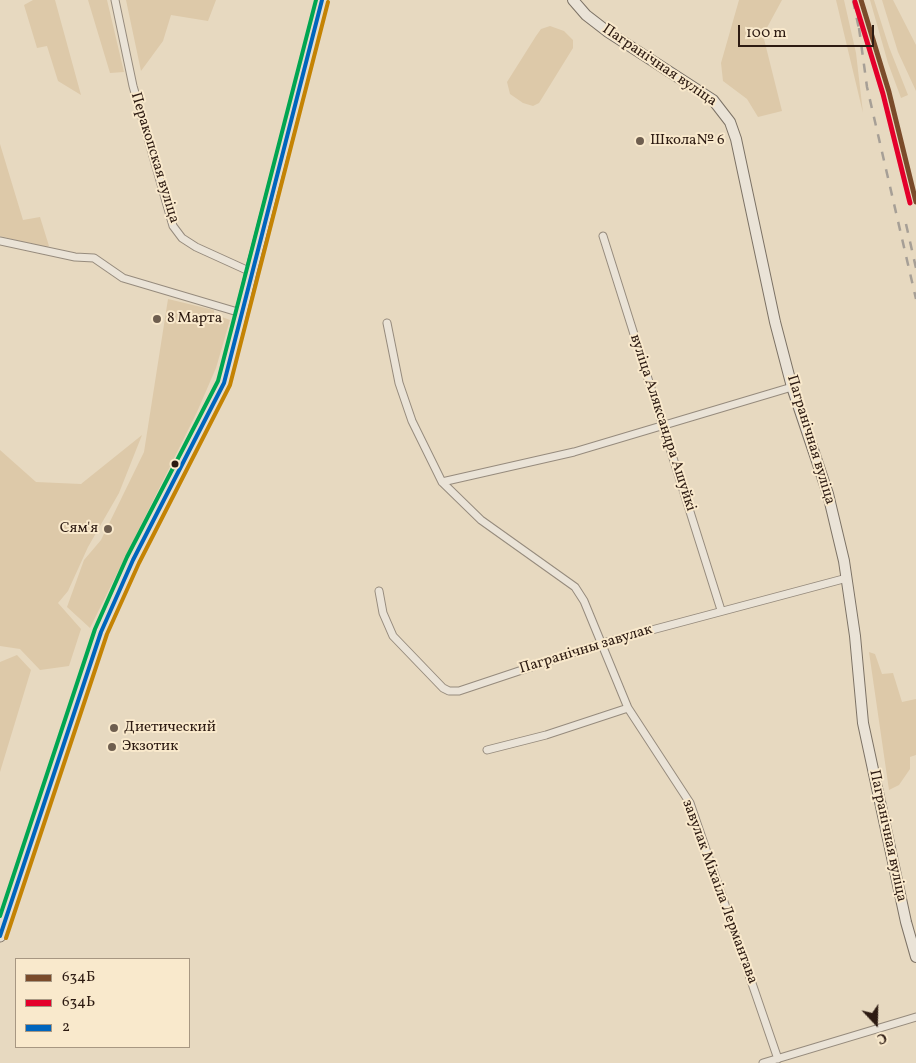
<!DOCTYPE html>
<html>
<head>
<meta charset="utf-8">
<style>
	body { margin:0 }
	#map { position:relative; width:916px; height:1063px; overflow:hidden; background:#e7d9c0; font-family:Vollkorn,serif }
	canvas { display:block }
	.legend { position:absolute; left:15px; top:958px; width:175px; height:90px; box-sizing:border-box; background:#f9e9cc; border:1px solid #a79782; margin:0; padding:6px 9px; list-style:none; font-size:15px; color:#2d1b12 }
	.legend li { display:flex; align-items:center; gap:10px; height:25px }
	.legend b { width:25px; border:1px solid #a79782 }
	.north { position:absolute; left:851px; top:998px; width:50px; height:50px; -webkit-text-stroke:4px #f9e9cc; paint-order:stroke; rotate:159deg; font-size:14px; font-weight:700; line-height:20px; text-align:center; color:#2d1b12 }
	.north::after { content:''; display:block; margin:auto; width:18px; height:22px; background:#2d1b12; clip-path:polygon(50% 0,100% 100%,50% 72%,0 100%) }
	.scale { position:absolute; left:738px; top:25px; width:136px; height:22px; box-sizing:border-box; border:2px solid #2d1b12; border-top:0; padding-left:6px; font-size:15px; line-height:18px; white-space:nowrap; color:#2d1b12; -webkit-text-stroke:4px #f9e9cc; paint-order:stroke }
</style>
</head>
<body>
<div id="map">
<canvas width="916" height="1063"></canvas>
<ul class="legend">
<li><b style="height:6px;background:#7a4b2a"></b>634Б</li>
<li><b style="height:6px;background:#e4002b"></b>634Ь</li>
<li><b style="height:6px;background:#0065bd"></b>2</li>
</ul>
<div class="north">С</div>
<div class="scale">100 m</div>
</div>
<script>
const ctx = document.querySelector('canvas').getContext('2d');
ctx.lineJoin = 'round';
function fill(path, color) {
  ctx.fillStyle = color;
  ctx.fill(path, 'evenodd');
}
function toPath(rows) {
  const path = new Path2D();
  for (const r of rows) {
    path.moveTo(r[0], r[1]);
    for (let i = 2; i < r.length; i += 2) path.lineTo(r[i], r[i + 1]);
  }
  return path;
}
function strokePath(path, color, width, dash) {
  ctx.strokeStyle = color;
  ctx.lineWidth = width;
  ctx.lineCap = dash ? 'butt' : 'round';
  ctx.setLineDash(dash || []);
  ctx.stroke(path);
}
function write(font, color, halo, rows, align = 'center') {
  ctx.font = font + ' Vollkorn,serif';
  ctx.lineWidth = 4;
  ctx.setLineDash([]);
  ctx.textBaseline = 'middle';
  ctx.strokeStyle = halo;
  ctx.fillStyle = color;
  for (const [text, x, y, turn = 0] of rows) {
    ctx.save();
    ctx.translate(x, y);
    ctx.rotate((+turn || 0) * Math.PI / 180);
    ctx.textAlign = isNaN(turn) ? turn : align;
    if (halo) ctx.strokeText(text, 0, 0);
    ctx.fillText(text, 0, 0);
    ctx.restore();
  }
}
fill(toPath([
	[33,0,55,0,81,95,58,81,47,46,37,48,24,5],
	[88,0,107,0,124,72,110,73],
	[126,0,216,0,208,21,171,15,163,41,141,71],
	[739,0,782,0,763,35,782,111,758,117,747,99,723,81,721,63],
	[836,0,844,0,856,53,863,113],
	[870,0,874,0,889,47,908,95,901,98,888,63],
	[882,0,893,0,916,45,916,91,898,52],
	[550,26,564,31,573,40,573,48,539,103,533,106,523,103,510,94,507,82,536,36,541,29],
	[0,144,23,220,40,217,49,246,46,248,0,236],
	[168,299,214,310,214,314,230,320,216,368,197,412,90,628,67,607,84,560,101,540,144,452],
	[142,435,119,493,88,547,68,591,58,603,81,629,69,666,40,670,20,649,0,646,0,450,36,482,81,484],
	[869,652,875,654,882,674,893,673,902,702,916,699,916,755,910,757,910,769,899,785,889,790],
	[17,655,31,670,0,772,0,662]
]), '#ddc9a9');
const minor = toPath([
	[115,0,133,86,173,226,182,238,196,247,251,272],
	[603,236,721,610],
	[0,241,75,257,94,258,123,278,241,313],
	[387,323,399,383,412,421,442,482,481,520,575,587,584,601,628,708,690,803,778,1059],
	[442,482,574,452,792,387],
	[379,591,383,613,393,636,443,688,449,691,459,691,603,643,847,578],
	[487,750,546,735,628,708],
	[763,1063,916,1017]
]);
const secondary = toPath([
	[573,0,586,15,608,32,713,100,730,122,736,139,775,322,792,387,828,494,844,561,855,636,863,723,906,922,916,957]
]);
const primary = toPath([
	[0,936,101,632,133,560,224,383,251,272,322,0]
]);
strokePath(minor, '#968b7d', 9);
strokePath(secondary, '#7c7265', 12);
strokePath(primary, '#7c7265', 13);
strokePath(minor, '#eae3d7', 7);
strokePath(secondary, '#eae3d7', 10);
strokePath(primary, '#e6ded0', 11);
strokePath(toPath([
	[853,0,860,34],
	[863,26,871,50],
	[859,28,867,87,916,299],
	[906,224,916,268]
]), '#a69f96', 2.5, [9, 9]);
strokePath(toPath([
	[0,936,101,632,133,560,224,383,322,0]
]), '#0065bd', 4);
strokePath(toPath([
	[6,938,107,634,139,563,230,385,328,2]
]), '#c48304', 4);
strokePath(toPath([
	[0,916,95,629,127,557,218,381,316,0]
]), '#00a651', 4);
strokePath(toPath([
	[861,0,889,92,916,202]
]), '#7a4b2a', 5);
strokePath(toPath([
	[855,2,883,94,910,203]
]), '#e4002b', 5);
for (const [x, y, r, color] of [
	[640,141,5,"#6e5e4f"],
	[157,319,5,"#6e5e4f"],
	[175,464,4.5,"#2d1b12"],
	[108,529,5,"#6e5e4f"],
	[114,728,5,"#6e5e4f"],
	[112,747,5,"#6e5e4f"]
]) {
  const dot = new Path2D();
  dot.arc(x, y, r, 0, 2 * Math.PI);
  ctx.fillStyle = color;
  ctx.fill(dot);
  strokePath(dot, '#f9e9cc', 2);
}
write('15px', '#2d1b12', '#f9e9cc', [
	["Пагранічная вуліца",659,66,34],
	["Перакопская вуліца",154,158,73],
	["вуліца Аляксандра Ашуйкі",662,423,72],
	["Пагранічная вуліца",810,440,73],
	["Пагранічны завулак",586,650,-17],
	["Пагранічная вуліца",887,836,78],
	["завулак Міхаіла Лермантава",719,892,70]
]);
write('15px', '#2d1b12', '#f9e9cc', [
	["Школа№ 6",650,141],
	["8 Марта",167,319],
	["Сям'я",98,529,"right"],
	["Диетический",124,728],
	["Экзотик",122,747]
], 'left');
</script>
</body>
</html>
